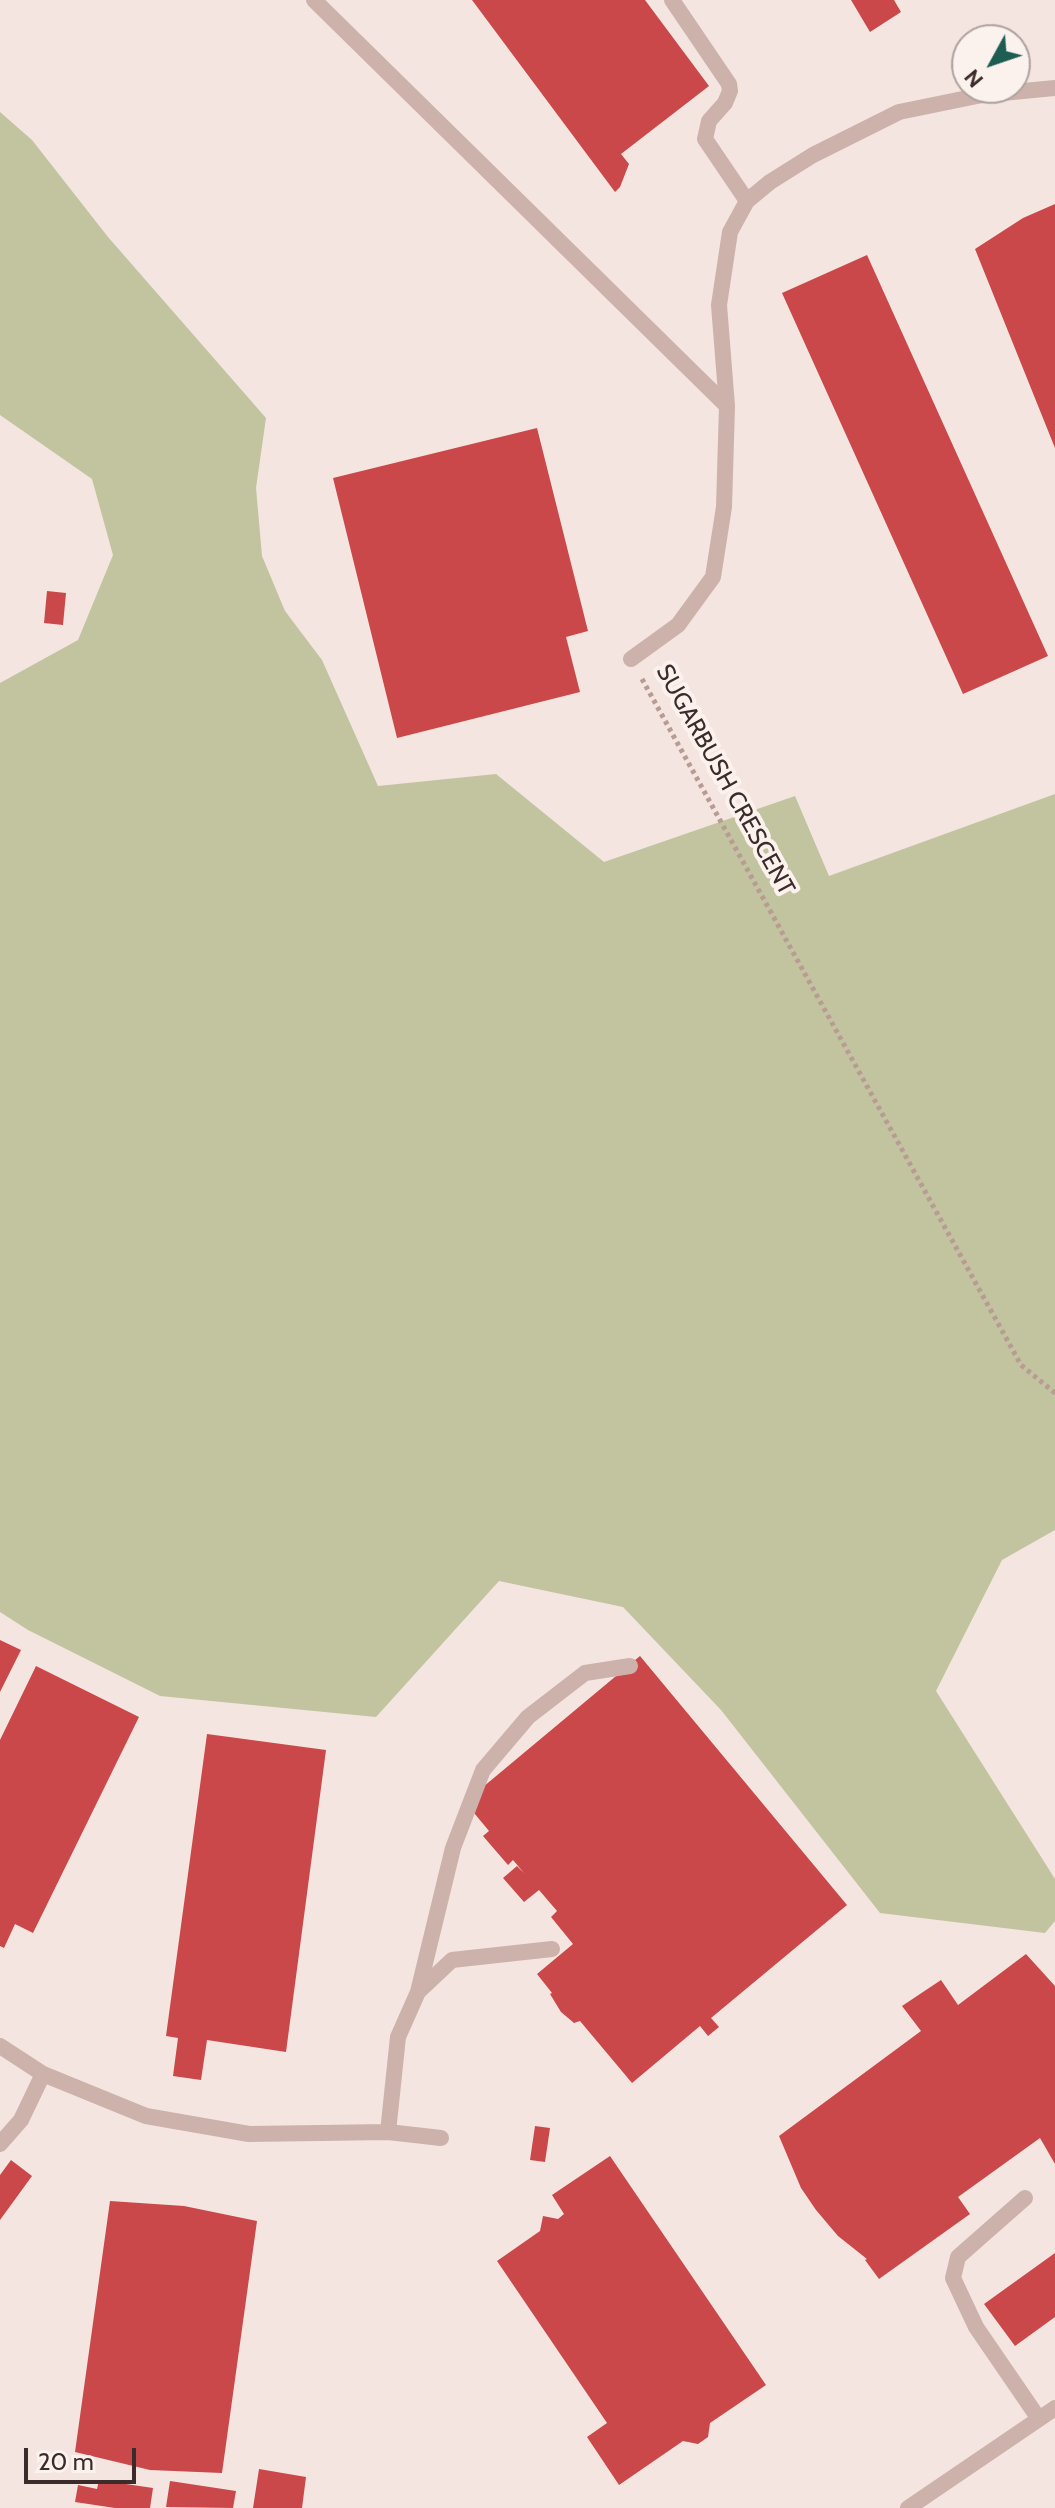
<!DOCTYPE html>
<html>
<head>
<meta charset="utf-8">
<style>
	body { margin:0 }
	#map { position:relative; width:1055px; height:2508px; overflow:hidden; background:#f4e5e0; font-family:Cabin,sans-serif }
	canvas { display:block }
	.north { position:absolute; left:951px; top:24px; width:80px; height:80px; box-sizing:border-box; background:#fbf1ed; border:2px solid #aea29f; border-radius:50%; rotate:230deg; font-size:22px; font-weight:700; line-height:32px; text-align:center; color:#3b2b2a }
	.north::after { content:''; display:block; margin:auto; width:28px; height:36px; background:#1e5e52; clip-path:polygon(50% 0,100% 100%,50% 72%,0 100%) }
	.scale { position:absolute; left:24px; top:2448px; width:112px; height:36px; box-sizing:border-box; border:4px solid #3b2b2a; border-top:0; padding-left:10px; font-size:24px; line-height:28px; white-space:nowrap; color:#3b2b2a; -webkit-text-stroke:6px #fbf1ed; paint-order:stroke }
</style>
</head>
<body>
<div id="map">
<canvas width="1055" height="2508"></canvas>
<div class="north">N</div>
<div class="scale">20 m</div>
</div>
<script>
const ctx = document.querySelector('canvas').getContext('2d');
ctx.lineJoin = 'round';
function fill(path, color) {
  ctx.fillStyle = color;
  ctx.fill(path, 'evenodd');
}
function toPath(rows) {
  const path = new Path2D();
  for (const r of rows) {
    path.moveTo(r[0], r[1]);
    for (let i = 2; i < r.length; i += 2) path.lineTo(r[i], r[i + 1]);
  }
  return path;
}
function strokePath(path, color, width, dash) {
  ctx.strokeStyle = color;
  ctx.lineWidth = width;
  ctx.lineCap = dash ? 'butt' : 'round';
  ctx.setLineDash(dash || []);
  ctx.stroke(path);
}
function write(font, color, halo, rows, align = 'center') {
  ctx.font = font + ' Cabin,sans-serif';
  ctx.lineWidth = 8;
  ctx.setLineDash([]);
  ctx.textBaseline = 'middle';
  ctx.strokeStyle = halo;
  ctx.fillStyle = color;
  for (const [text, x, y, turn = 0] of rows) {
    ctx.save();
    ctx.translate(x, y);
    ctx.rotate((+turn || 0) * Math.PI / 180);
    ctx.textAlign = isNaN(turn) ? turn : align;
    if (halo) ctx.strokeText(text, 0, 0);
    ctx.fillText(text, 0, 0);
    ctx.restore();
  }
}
fill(toPath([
	[0,112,32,140,108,237,266,418,256,488,262,556,285,611,322,660,378,786,496,774,604,862,795,796,829,876,1055,794,1055,1530,1002,1560,936,1691,1055,1879,1055,1921,1045,1933,880,1913,721,1710,623,1607,499,1581,376,1717,160,1696,28,1630,0,1612,0,683,78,640,113,555,92,479,0,415]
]), '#c1c49f');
fill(toPath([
	[472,0,645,0,709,86,621,154,629,164,620,187,615,192],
	[851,0,894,0,901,12,870,32],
	[1055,204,1055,448,975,249,1023,218],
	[867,255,1048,656,963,694,782,293],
	[537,428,588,631,566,637,580,692,397,738,333,478],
	[47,591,66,593,63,625,44,623],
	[0,1640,21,1650,0,1692],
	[640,1656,847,1905,711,2018,719,2027,708,2036,700,2026,632,2083,580,2021,574,2023,561,2012,550,1994,552,1993,537,1974,573,1944,551,1917,557,1911,539,1890,524,1902,503,1878,517,1866,524,1873,513,1860,508,1865,483,1836,489,1831,465,1802],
	[36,1666,139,1717,33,1933,15,1924,4,1948,0,1946,0,1740],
	[207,1734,326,1750,286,2052,207,2040,201,2080,173,2076,178,2038,166,2036],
	[1026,1954,1055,1986,1055,2164,1040,2138,958,2197,970,2214,879,2279,865,2260,867,2259,838,2236,816,2210,801,2188,779,2136,921,2031,902,2006,941,1980,958,2005],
	[535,2126,550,2128,545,2162,530,2160],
	[610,2156,766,2385,710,2423,708,2437,698,2444,683,2441,619,2485,587,2437,607,2423,497,2261,540,2231,543,2216,558,2219,564,2214,552,2195],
	[11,2160,32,2176,0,2220,0,2175],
	[110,2201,184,2206,257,2221,222,2473,150,2470,75,2452],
	[1055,2253,1055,2317,1015,2346,984,2304],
	[259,2469,306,2477,302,2508,253,2508],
	[99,2480,153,2488,150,2508,115,2508,75,2502,78,2485,97,2489],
	[170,2481,236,2491,233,2508,166,2507]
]), '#ca4849');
strokePath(toPath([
	[642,679,1021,1365,1055,1393]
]), '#b99b95', 5, [4, 4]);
strokePath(toPath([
	[314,0,727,406],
	[672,0,729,84,730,91,725,103,709,121,705,139,747,201],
	[631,659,678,625,713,577,724,507,727,406,719,305,730,232,747,201,770,182,813,155,899,112,982,95,1055,88],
	[418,1992,453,1848,483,1770,528,1717,585,1673,630,1666],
	[0,2046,43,2074,146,2116,249,2134,388,2132,441,2138],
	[388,2132,398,2037,418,1992,452,1960,552,1949],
	[0,2144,21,2120,43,2074],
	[1025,2198,958,2257,953,2278,976,2327,1039,2419],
	[908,2508,1055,2408]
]), '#cdb2ab', 16);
write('24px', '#3b2b2a', '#fbf1ed', [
	["SUGARBUSH CRESCENT",725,780,61]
]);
</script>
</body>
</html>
